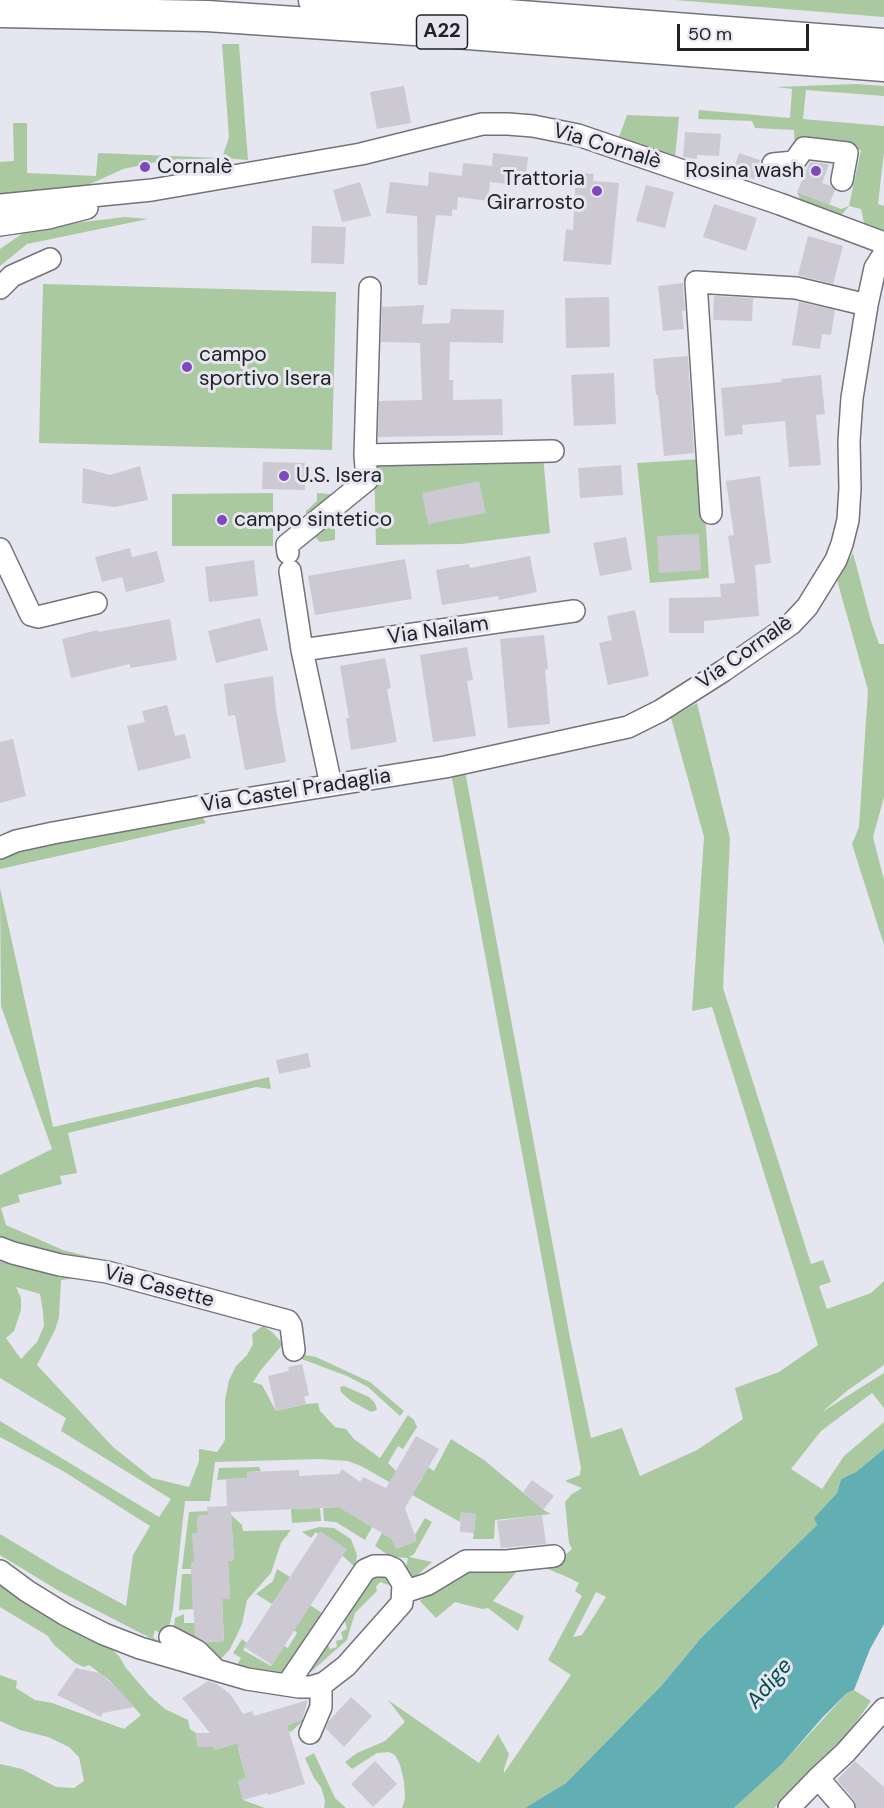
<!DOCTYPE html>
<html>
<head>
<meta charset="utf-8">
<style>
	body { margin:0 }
	#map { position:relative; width:884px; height:1808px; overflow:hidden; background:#e5e6ef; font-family:"DM Sans",sans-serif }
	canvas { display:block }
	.scale { position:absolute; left:677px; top:24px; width:132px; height:27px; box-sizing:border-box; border:3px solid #222225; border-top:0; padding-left:8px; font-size:18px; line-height:21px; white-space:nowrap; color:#222225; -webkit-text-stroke:4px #e5e6ef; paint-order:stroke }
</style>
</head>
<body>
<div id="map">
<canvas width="884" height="1808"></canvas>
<div class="scale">50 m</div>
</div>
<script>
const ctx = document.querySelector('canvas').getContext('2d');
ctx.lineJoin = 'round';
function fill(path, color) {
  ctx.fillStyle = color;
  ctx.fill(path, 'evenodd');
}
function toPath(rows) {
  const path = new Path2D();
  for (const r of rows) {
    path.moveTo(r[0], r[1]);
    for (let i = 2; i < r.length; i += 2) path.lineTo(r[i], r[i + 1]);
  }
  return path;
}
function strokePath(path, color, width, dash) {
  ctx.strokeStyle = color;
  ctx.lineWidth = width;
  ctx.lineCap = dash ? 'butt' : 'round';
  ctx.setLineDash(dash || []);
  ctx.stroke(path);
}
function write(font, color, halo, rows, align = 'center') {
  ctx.font = font + ' "DM Sans",sans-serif';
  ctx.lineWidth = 6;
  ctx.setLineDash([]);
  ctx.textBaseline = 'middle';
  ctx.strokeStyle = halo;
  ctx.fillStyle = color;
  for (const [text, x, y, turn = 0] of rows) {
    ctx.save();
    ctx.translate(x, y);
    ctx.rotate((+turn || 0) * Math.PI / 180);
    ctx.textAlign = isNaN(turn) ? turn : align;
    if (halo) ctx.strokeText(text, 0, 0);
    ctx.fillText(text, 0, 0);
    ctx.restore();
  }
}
fill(toPath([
	[675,0,884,0,884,17],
	[222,44,239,44,248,160,222,158,166,160,123,169,86,186,0,195,0,162,14,161,13,123,27,123,27,173,96,176,98,153,222,158,229,137],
	[856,84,884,86,884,96,806,90,803,119,884,126,884,152,878,204,884,206,884,231,864,223,861,209,849,206,840,217,802,204,797,192,841,209,849,206,861,150,795,144,794,130,755,128,752,121,698,119,699,110,790,118,792,89,776,87],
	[627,115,679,117,675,157,619,137],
	[125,217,148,219,27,244,0,266,0,249,26,231,41,227],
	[43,284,336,292,332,450,39,443],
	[543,456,550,533,461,544,376,545,374,460],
	[702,459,709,578,650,583,637,463],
	[273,493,273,546,172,546,172,494],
	[317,493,350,496,335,511,335,540,320,542,307,529,306,511,317,501],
	[853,553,871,621,879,644,884,644,884,797,873,837,884,880,884,945,852,844,859,827,868,690,837,580],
	[697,703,730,838,723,988,811,1264,823,1260,831,1282,819,1286,827,1309,871,1293,884,1281,884,1365,848,1390,822,1412,884,1373,884,1408,872,1393,821,1431,791,1469,822,1489,844,1456,884,1422,884,1449,856,1472,841,1479,837,1493,815,1517,817,1525,701,1638,662,1685,566,1783,525,1808,402,1808,405,1799,404,1781,400,1765,395,1755,389,1752,377,1753,352,1769,345,1762,357,1753,385,1741,405,1722,388,1700,479,1763,498,1734,509,1754,504,1769,504,1773,571,1675,548,1660,582,1596,575,1591,579,1583,565,1576,533,1563,563,1557,572,1549,569,1543,565,1502,572,1494,582,1488,565,1481,580,1475,581,1468,451,773,465,771,570,1338,591,1438,622,1428,640,1476,697,1450,743,1419,735,1388,779,1372,818,1345,712,1007,692,1011,704,837,671,718],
	[596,1592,606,1597,582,1635,573,1637],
	[200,814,206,823,0,869,0,855,20,848],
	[0,888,53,1127,269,1077,271,1089,256,1087,68,1133,77,1173,60,1176,62,1184,18,1195,20,1202,1,1208,6,1225,63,1250,113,1263,60,1257,0,1238,0,1175,52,1149,1,1006],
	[0,1253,85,1277,61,1280,59,1317,55,1330,37,1365,113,1447,152,1478,189,1487,199,1461,199,1449,217,1452,222,1445,225,1440,225,1400,229,1380,236,1366,247,1355,253,1344,252,1334,263,1326,272,1332,283,1344,261,1370,253,1382,262,1385,276,1411,306,1404,318,1403,320,1411,335,1427,346,1429,354,1439,380,1458,408,1415,414,1420,417,1427,403,1449,398,1446,388,1463,396,1471,419,1484,428,1467,434,1471,451,1439,484,1460,544,1510,551,1514,495,1520,494,1539,473,1539,476,1514,461,1513,460,1522,361,1466,348,1461,319,1459,215,1462,210,1501,185,1501,173,1609,167,1637,155,1630,153,1637,160,1643,59,1591,0,1555,0,1534,60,1570,126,1606,133,1555,150,1526,63,1471,0,1437,0,1421,159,1517,171,1499,61,1431,66,1418,0,1378],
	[16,1287,40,1294,43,1312,44,1326,37,1342,21,1359,6,1338,14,1331,21,1310,21,1298],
	[299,1354,316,1357,370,1382,404,1411,400,1416,368,1387,347,1376,299,1358],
	[344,1386,369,1397,375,1403,377,1410,371,1412,351,1401,341,1392,340,1387],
	[259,1467,261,1471,248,1472,247,1478,217,1480,219,1468],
	[339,1507,372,1527,365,1540,336,1522,324,1521,323,1508],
	[320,1508,321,1521,292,1523,291,1509],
	[208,1511,208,1515,197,1516,198,1533,192,1534,198,1562,191,1569,182,1569,189,1512],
	[231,1515,242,1525,243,1531,291,1530,281,1543,271,1573,247,1600,242,1624,237,1635,230,1649,220,1660,173,1634,175,1618,184,1614,184,1623,195,1623,196,1643,224,1641,222,1599,230,1599,228,1561,234,1560],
	[425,1518,432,1522,414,1554,409,1557,432,1562,413,1579,410,1580,405,1571,408,1558,391,1557,375,1546,382,1533,392,1539,396,1549,416,1541,415,1535],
	[319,1527,334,1528,351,1539,357,1555,355,1567,316,1532,311,1538,302,1532],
	[468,1566,506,1567,517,1571,493,1601,524,1616,518,1631,488,1608,482,1609,455,1602,436,1618,420,1601,429,1592],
	[277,1569,290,1577,272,1604,256,1594,273,1581],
	[182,1574,192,1574,193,1609,179,1610],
	[385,1575,392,1582,389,1585,380,1582,376,1587,377,1591,355,1613,347,1640,304,1678,326,1642,330,1649,337,1647,336,1641,343,1639,341,1632,347,1629,343,1615,367,1578],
	[0,1582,39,1612,110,1648,119,1656,126,1668,149,1695,165,1709,188,1720,190,1729,196,1733,198,1747,214,1747,215,1750,260,1736,306,1718,292,1731,238,1748,246,1778,238,1781,243,1800,265,1808,0,1808,0,1764,22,1769,56,1787,74,1788,84,1781,79,1757,69,1747,48,1737,20,1730,0,1721,0,1675,17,1681,16,1688,35,1700,52,1703,124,1729,141,1715,109,1680,89,1665,84,1667,75,1663,54,1645,48,1636,0,1607],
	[310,1605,325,1615,281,1675,239,1668,237,1665,241,1658,233,1653,242,1639,247,1643,243,1650,271,1666,284,1646,288,1648,297,1633,294,1630],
	[854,1690,871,1701,842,1742,813,1773,774,1808,734,1808,782,1764,847,1693],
	[314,1753,335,1798,346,1808,324,1808,325,1800,321,1787,314,1778,305,1758]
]), '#aac9a1');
fill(toPath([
	[884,1449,884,1624,870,1649,854,1690,847,1693,822,1718,782,1764,734,1808,525,1808,566,1783,662,1685,701,1638,817,1525,814,1518,837,1493,841,1479,856,1472]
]), '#61afb3');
fill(toPath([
	[404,86,411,123,377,129,370,92],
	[685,132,721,134,719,156,697,155,697,159,683,157],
	[493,153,528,157,525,186,490,182,488,201,458,197,457,210,452,209,452,216,436,215,427,285,418,285,417,216,386,213,390,182,428,186,429,172,462,176,463,163,492,166],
	[739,153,760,160,754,179,733,172],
	[810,162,829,164,822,183,831,186,835,190,829,205,797,192],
	[576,173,594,174,593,181,619,183,611,265,563,261,566,229,573,230],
	[360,182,371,216,342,222,333,190],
	[646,185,674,192,665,228,636,221],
	[714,204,757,218,746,251,703,237],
	[312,226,346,227,344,264,311,263],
	[808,236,843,246,833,284,798,275],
	[683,283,685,311,682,311,684,329,663,331,658,286],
	[714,296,753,298,752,321,713,320],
	[609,297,610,347,566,348,565,298],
	[799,302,835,310,831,335,822,334,820,349,792,345],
	[424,305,422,324,450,323,451,309,504,310,503,343,450,342,449,380,453,380,453,400,502,399,503,435,378,437,379,401,422,400,420,343,381,342,382,307],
	[688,356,694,453,664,456,658,395,656,395,653,359],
	[614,373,616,424,574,426,571,375],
	[821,375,825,414,816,415,821,465,789,467,785,421,742,425,743,434,725,436,721,388,782,382,781,379],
	[263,462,305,463,305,490,262,489],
	[621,465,623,495,580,498,578,468],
	[140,466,148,500,115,507,82,503,83,468,110,475],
	[760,476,771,563,755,565,759,616,704,621,704,633,669,633,669,598,721,597,720,584,735,583,728,536,734,535,726,481],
	[479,481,486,513,428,524,422,493],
	[699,534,701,570,659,573,657,536],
	[626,537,632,570,600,576,593,543],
	[130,548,132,557,157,551,165,582,126,592,122,577,102,582,95,557],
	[530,556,537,592,499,600,498,596,442,605,436,570,469,564,470,568],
	[405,559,412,599,315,615,308,576],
	[254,560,258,596,209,602,205,567],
	[635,610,649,676,608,685,599,643,612,640,607,616],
	[260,618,268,650,216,663,208,631],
	[170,619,177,660,130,668,130,664,71,678,62,639,98,630,98,632],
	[544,635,548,669,545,670,550,724,508,728,500,639],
	[467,647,473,680,467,681,476,736,433,742,420,655],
	[385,658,391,688,387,689,397,742,351,750,346,718,349,718,340,666],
	[273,676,276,709,286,762,245,770,235,715,228,716,224,684],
	[167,705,175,736,185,734,191,758,138,771,127,726,145,722,142,711],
	[13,739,26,796,0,803,0,742],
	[308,1053,311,1067,279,1074,276,1060],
	[302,1364,309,1395,304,1397,306,1404,276,1411,268,1376,289,1371,288,1367],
	[416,1436,439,1449,405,1508,417,1541,396,1549,392,1539,339,1507,231,1512,234,1560,228,1561,230,1599,222,1599,224,1641,206,1642,195,1636,191,1569,191,1562,194,1562,192,1534,198,1533,197,1516,208,1515,207,1507,227,1506,226,1479,247,1478,247,1472,299,1470,299,1476,339,1474,342,1469,360,1482,363,1477,386,1488],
	[532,1480,554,1496,543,1510,523,1492],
	[461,1512,476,1514,474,1533,460,1532],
	[542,1515,546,1544,501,1548,497,1521],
	[320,1531,347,1549,272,1665,244,1647],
	[76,1668,100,1673,121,1692,134,1707,103,1713,101,1717,57,1695],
	[208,1681,217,1684,231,1695,243,1714,252,1711,254,1716,308,1700,302,1720,287,1725,305,1784,268,1795,267,1793,243,1800,238,1781,246,1778,237,1743,215,1750,214,1747,198,1747,196,1733,210,1733,182,1698],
	[351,1697,372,1716,344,1747,326,1729,328,1722],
	[375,1761,397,1784,373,1807,351,1784],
	[855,1761,884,1787,884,1808,856,1808,854,1800,837,1780]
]), '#ccc9d2');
const minor = toPath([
	[773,164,794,162,804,148,847,153,842,180],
	[0,205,152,190,361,154,482,124,508,124,533,126,578,135,780,204,884,243],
	[0,225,48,218,87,208],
	[0,288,12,276,50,259],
	[365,455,553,451],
	[711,513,696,282,796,288,867,305],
	[0,549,31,615,38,617,96,603],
	[288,553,287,545,367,480,365,455,370,288],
	[290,571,302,650,331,785],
	[302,650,574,611],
	[0,848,16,841,53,833,208,805,445,767,628,727,660,711,723,671,791,624,807,607,836,560,842,544,848,520,850,488,849,441,852,398,867,305,875,268,884,254],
	[0,1248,13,1253,60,1265,107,1272,288,1321,291,1326,294,1350],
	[0,1571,27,1591,66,1615,104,1634,140,1648,247,1679,299,1687,311,1687,324,1683,346,1666,402,1603,403,1584,394,1569,387,1566,374,1566,365,1570,287,1685],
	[404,1592,428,1584,466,1561,507,1561,554,1556],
	[170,1637,197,1651,213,1667],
	[310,1733,321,1707,321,1692,319,1685],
	[818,1778,844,1808],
	[789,1808,818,1778,845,1753,884,1709]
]);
const highway = toPath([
	[314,0,884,44],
	[0,12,207,16,429,31,884,66]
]);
strokePath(minor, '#72737b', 24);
strokePath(highway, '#72737b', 33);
strokePath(minor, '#fff', 21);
strokePath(highway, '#fff', 30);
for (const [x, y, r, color] of [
	[145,167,6,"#8147bd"],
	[816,171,6,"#8147bd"],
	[597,191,6,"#8147bd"],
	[187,367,6,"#8147bd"],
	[284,476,6,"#8147bd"],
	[222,520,6,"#8147bd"]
]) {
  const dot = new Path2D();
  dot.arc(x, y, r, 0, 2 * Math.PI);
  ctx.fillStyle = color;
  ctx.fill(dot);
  strokePath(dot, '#e5e6ef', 2);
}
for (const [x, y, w] of [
	[442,32,51]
]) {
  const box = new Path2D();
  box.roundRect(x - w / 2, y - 17, w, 34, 4.5);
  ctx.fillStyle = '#e5e6ef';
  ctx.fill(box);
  strokePath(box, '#222225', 1.5);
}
write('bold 20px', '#222225', null, [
	["A22",442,32]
]);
write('21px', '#222225', '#e5e6ef', [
	["Via Cornalè",607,147,17],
	["Via Nailam",438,631,-8],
	["Via Cornalè",745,653,-35],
	["Via Castel Pradaglia",296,791,-9],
	["Via Casette",159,1287,15]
]);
write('21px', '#222225', '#e5e6ef', [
	["Cornalè",157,167],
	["Rosina wash",804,171,"right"],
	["Trattoria",585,179,"right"],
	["Girarrosto",585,203,"right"],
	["campo",199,355],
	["sportivo Isera",199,379],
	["U.S. Isera",296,476],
	["campo sintetico",234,520]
], 'left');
write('italic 22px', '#014d50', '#e5e6ef', [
	["Adige",770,1684,-50]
]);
</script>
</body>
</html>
